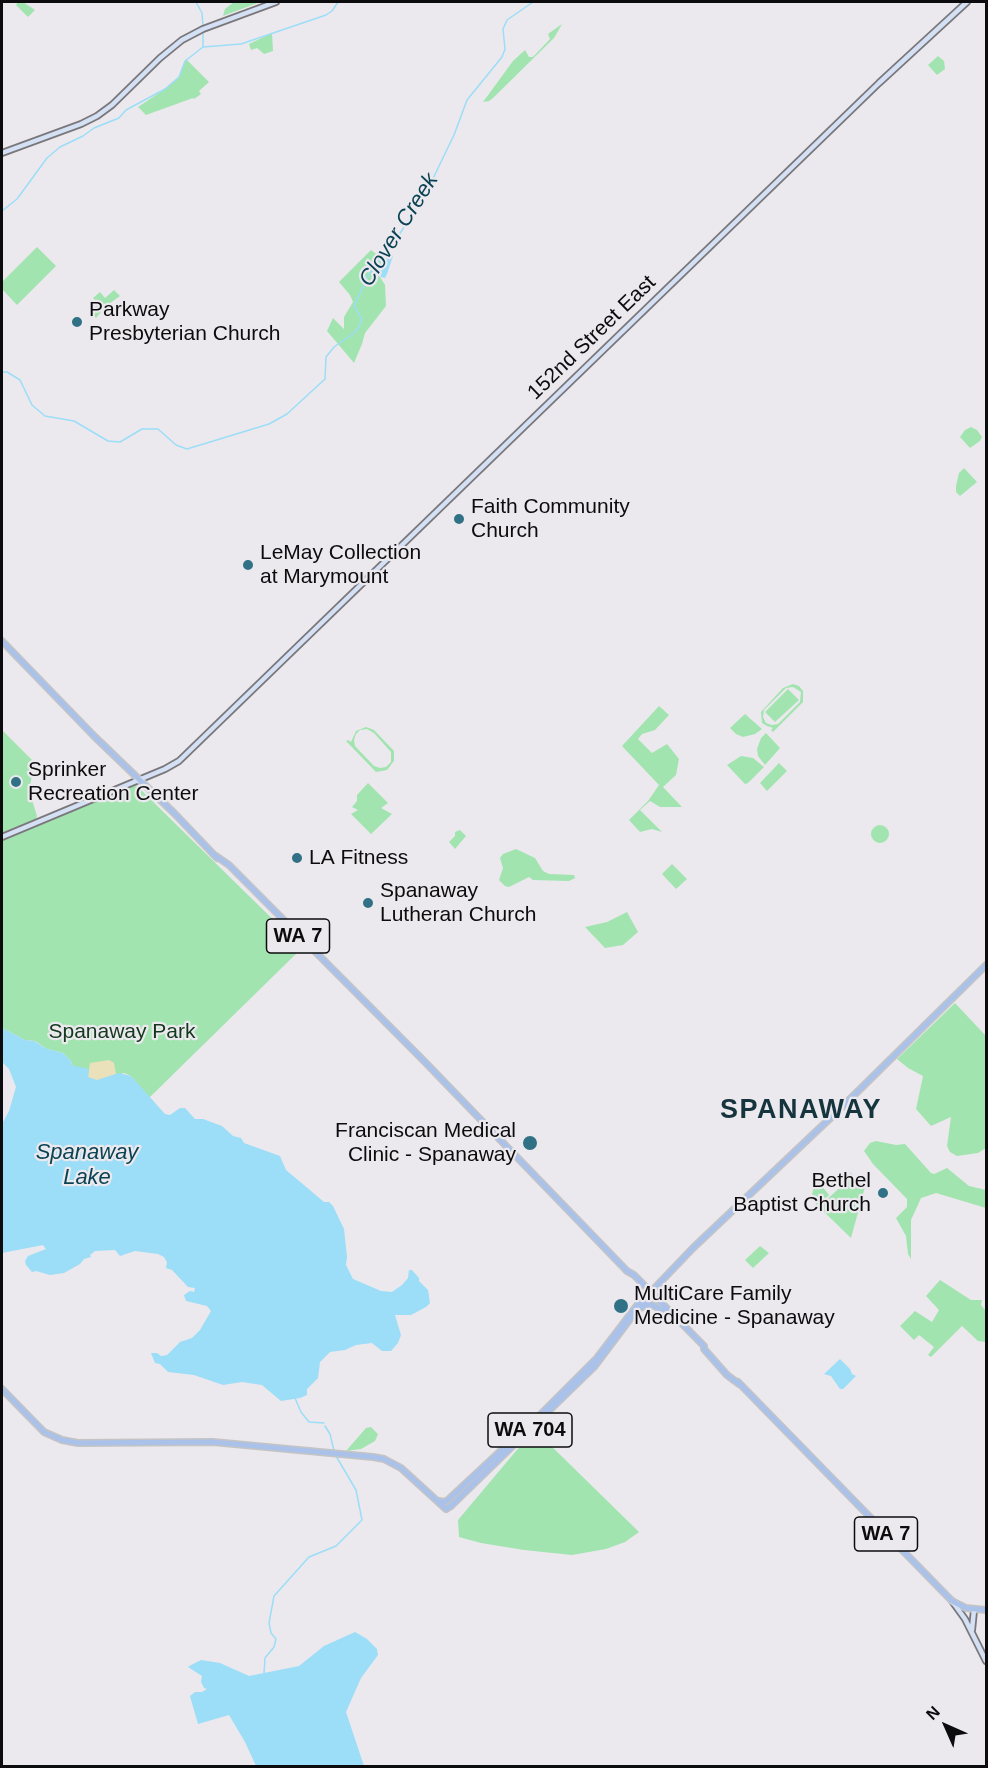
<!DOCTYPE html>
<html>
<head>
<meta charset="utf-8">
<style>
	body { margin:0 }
	#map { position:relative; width:988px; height:1768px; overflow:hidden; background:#ebe9ed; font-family:Helvetica,sans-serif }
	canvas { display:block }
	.frame { position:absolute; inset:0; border:3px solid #0c0b0d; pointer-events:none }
	.north { position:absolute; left:916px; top:1696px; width:60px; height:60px; -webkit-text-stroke:4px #ebe9ed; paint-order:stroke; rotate:315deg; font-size:16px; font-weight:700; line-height:24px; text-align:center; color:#0c0b0d }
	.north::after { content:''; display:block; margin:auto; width:21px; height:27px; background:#0c0b0d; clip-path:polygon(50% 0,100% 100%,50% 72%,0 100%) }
</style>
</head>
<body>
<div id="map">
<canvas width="988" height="1768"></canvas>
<div class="frame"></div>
<div class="north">N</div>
</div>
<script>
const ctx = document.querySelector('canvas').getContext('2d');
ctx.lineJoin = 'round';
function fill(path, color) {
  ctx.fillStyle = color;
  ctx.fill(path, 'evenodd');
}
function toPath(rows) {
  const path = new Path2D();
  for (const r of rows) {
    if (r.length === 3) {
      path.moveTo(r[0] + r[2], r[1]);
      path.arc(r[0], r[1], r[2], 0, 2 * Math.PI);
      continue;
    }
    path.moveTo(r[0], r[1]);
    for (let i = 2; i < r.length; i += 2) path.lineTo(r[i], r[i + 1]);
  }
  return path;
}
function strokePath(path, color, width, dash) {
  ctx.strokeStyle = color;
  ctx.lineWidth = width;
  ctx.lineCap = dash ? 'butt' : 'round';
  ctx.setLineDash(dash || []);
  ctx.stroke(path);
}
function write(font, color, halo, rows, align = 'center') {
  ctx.font = font + ' Helvetica,sans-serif';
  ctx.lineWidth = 4.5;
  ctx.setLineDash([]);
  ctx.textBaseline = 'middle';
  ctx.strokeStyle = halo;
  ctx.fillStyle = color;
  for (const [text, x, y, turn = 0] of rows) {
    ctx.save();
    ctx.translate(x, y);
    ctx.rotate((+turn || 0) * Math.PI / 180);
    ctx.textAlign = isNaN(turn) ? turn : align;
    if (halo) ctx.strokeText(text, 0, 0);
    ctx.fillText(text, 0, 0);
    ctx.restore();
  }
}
fill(toPath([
	[18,2,23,2,35,10,28,17,16,5],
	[234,2,260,2,223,16,225,9],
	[562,24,554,38,493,98,489,101,483,102,513,61,525,50,529,57,533,57,550,39,548,34],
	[272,33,273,51,264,54,257,48,251,50,249,44],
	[938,56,944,61,945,69,937,75,928,65],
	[186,59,209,82,199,91,201,94,194,99,193,98,146,115,138,107,165,89,179,77],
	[37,247,56,266,17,305,2,289,2,282],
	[371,250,383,259,377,272,385,285,386,306,365,333,362,344,354,363,327,331,333,318,344,329,344,317,353,302,350,295,339,282],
	[114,290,120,296,106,306,96,318,90,312,98,304,93,298,100,292,105,298],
	[971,427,977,430,982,437,980,441,970,448,960,437,965,430],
	[964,468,977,482,960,496,956,492,956,486,959,473],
	[793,684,799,686,803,691,803,702,773,732,771,730,773,728,767,726,762,723,761,712,783,688],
	[793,687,801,692,800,702,778,724,772,725,766,723,763,717,764,710,786,688],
	[788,689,799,700,775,722,765,712],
	[659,706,669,715,655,730,642,734,638,739,652,753,667,744,679,759,676,775,663,787,682,807,660,807,650,801,640,810,662,832,652,829,640,832,629,820,648,801,659,785,622,746],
	[745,714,762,729,755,734,743,737,736,734,730,728],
	[366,727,374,730,394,751,394,761,387,770,376,772,346,741,348,740,351,742,356,731],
	[367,729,374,733,391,752,391,762,386,767,380,768,374,766,355,746,354,740,356,734,360,730],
	[2,730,33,761,33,771,29,790,37,816,36,819,2,833],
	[766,733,780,748,765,765,758,756,757,749,761,738],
	[741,756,753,758,764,767,748,783,745,784,727,765],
	[779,763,787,771,767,791,760,783],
	[368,783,388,803,381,808,392,814,371,834,351,814,358,810,352,807,357,801,357,795],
	[136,785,302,948,149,1098,131,1076,124,1073,97,1081,88,1077,85,1068,79,1068,71,1065,72,1062,63,1053,47,1049,35,1041,25,1040,2,1028,2,841],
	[880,834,9],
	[460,830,466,836,455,849,449,842,455,836,455,832],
	[516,849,535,858,543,871,549,874,574,875,575,878,569,881,533,880,529,877,509,887,505,886,499,880,503,868,500,858,503,854],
	[672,864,687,879,676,889,662,874],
	[627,912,638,932,623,945,605,948,585,927,607,922],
	[955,1003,986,1036,986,1148,978,1153,957,1156,950,1152,947,1146,951,1117,931,1126,916,1109,923,1076,908,1068,897,1059],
	[876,1141,896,1145,905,1144,931,1173,934,1174,947,1168,969,1186,986,1190,986,1208,936,1193,921,1198,911,1220,911,1259,908,1254,906,1236,896,1218,907,1207,907,1199,873,1164,864,1151,870,1143],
	[850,1172,865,1187,851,1238,819,1207,851,1177],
	[818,1181,829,1195,817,1207,812,1195,814,1186],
	[760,1246,769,1253,753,1268,745,1260],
	[940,1280,971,1300,982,1300,981,1305,986,1311,986,1342,978,1341,962,1326,931,1357,928,1355,934,1347,919,1335,914,1340,900,1326,915,1311,932,1322,939,1310,926,1296],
	[371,1427,378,1434,375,1441,361,1449,346,1451,366,1428],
	[540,1435,639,1532,625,1542,606,1549,572,1555,524,1550,481,1543,459,1537,458,1520,521,1445,531,1444]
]), '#a1e4b0');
fill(toPath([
	[109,1060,114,1063,116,1074,97,1081,88,1077,90,1063]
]), '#eae1bb');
fill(toPath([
	[389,253,392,253,393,256,387,274,385,278,381,277,379,274,381,267],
	[2,1028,25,1040,34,1041,47,1049,63,1053,72,1062,71,1065,89,1069,88,1077,97,1080,119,1073,131,1076,165,1114,170,1115,180,1108,185,1108,195,1119,203,1119,222,1126,233,1136,241,1138,244,1143,280,1156,286,1170,324,1202,329,1202,333,1206,344,1229,347,1257,346,1265,353,1279,381,1291,392,1292,402,1285,408,1278,409,1270,412,1270,419,1278,419,1281,428,1290,430,1303,426,1307,411,1315,395,1315,401,1335,398,1343,391,1351,382,1351,372,1343,356,1345,345,1350,330,1352,320,1362,318,1378,307,1389,307,1395,300,1398,281,1401,262,1385,242,1382,223,1385,194,1375,168,1372,160,1364,155,1363,151,1353,157,1353,161,1356,167,1355,180,1342,192,1338,200,1330,211,1311,207,1306,186,1301,184,1295,190,1291,194,1292,195,1288,188,1287,172,1270,166,1268,167,1262,164,1257,158,1254,135,1251,120,1256,115,1250,95,1251,90,1255,91,1257,84,1259,80,1264,64,1273,50,1275,36,1271,32,1272,26,1265,25,1261,28,1256,46,1249,43,1245,2,1253,2,1124,9,1111,16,1087,9,1069,2,1062],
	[840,1359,850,1369,852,1374,856,1376,843,1389,840,1389,831,1376,824,1374],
	[355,1632,367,1639,377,1649,378,1655,361,1678,346,1712,364,1766,256,1766,245,1742,229,1715,198,1724,190,1696,195,1692,202,1692,207,1689,204,1688,201,1682,202,1676,188,1667,191,1665,201,1660,220,1663,249,1676,299,1666,324,1646]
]), '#9cddf8');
strokePath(toPath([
	[196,2,202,13,203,26],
	[203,31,203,47],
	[2,211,17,199,47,158,60,147,83,136,94,128,119,118,126,110,165,89,179,77,185,61,203,47,241,44,326,15,332,11,338,2],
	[2,372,7,372,20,380,32,405,45,416,74,421,108,441,120,442,142,429,158,429,176,445,187,449,269,424,287,414,325,379,326,357,334,347,354,333,359,327,362,319,354,306,369,274,397,238,426,193,454,135,467,100,502,57,505,49,503,29,507,20,533,2],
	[295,1398,301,1412,309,1422,324,1423],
	[325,1426,330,1434,334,1451],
	[264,1673,265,1658,274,1647,276,1639,271,1633,269,1623,274,1596,309,1557,336,1546,362,1520,356,1490,336,1456]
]), '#9cddf8', 1.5);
const secondary = toPath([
	[2,153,81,124,97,116,112,105,160,58,182,40,203,29,276,2],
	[2,837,165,769,179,761,879,83,967,2],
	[952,1601,965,1619,986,1661],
	[972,1630,974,1610]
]);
const primary = toPath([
	[2,641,94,736,175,814,217,858],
	[216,856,229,865,423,1060,627,1271,634,1275,704,1346,704,1349,727,1375,739,1384],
	[640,1308,650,1304,662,1310],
	[738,1382,952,1601,966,1608,986,1610],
	[2,1389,44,1432,62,1440,78,1443,213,1442,373,1457,384,1459,401,1468,446,1509],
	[520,1435,597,1358,642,1299],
	[439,1501,444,1502,448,1500,520,1433],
	[446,1509,451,1506,594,1367,648,1295,693,1248,842,1107,986,965]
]);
strokePath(secondary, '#7a777b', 8);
strokePath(primary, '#c5c4c5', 8);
strokePath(secondary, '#d4e0f4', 4.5);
strokePath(primary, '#aac2e9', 5);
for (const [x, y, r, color] of [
	[77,322,6,"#317185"],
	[459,519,6,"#317185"],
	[248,565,6,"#317185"],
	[16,782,6,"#317185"],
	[297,858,6,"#317185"],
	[368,903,6,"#317185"],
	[530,1143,8,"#317185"],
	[883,1193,6,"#317185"],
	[621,1306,8,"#317185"]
]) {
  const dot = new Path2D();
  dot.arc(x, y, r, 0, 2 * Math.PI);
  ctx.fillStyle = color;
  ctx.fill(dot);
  strokePath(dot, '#ebe9ed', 2);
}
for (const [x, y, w] of [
	[298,936,63],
	[530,1430,84],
	[886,1534,63]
]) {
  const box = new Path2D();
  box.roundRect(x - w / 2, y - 17, w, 34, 4.5);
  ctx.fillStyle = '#ebe9ed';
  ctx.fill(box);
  strokePath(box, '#0c0b0d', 1.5);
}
write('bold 20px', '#0c0b0d', null, [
	["WA 7",298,936],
	["WA 704",530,1430],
	["WA 7",886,1534]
]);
write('21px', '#0c0b0d', '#ebe9ed', [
	["Parkway",89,310],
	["Presbyterian Church",89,334],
	["Faith Community",471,507],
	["Church",471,531],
	["LeMay Collection",260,553],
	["at Marymount",260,577],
	["Sprinker",28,770],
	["Recreation Center",28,794],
	["LA Fitness",309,858],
	["Spanaway",380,891],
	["Lutheran Church",380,915],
	["Franciscan Medical",516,1131,"right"],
	["Clinic - Spanaway",516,1155,"right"],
	["Bethel",871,1181,"right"],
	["Baptist Church",871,1205,"right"],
	["MultiCare Family",634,1294],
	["Medicine - Spanaway",634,1318]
], 'left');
write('21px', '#0c0b0d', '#ebe9ed', [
	["152nd Street East",592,338,-44]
]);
write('21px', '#13381e', '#ebe9ed', [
	["Spanaway Park",122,1032]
]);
write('italic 22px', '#0b4355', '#ebe9ed', [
	["Clover Creek",399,230,-58],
	["Spanaway",87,1153],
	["Lake",87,1178]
]);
ctx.letterSpacing = '1.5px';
write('bold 27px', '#16343e', '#ebe9ed', [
	["SPANAWAY",801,1111]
]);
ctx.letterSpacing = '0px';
</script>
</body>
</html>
